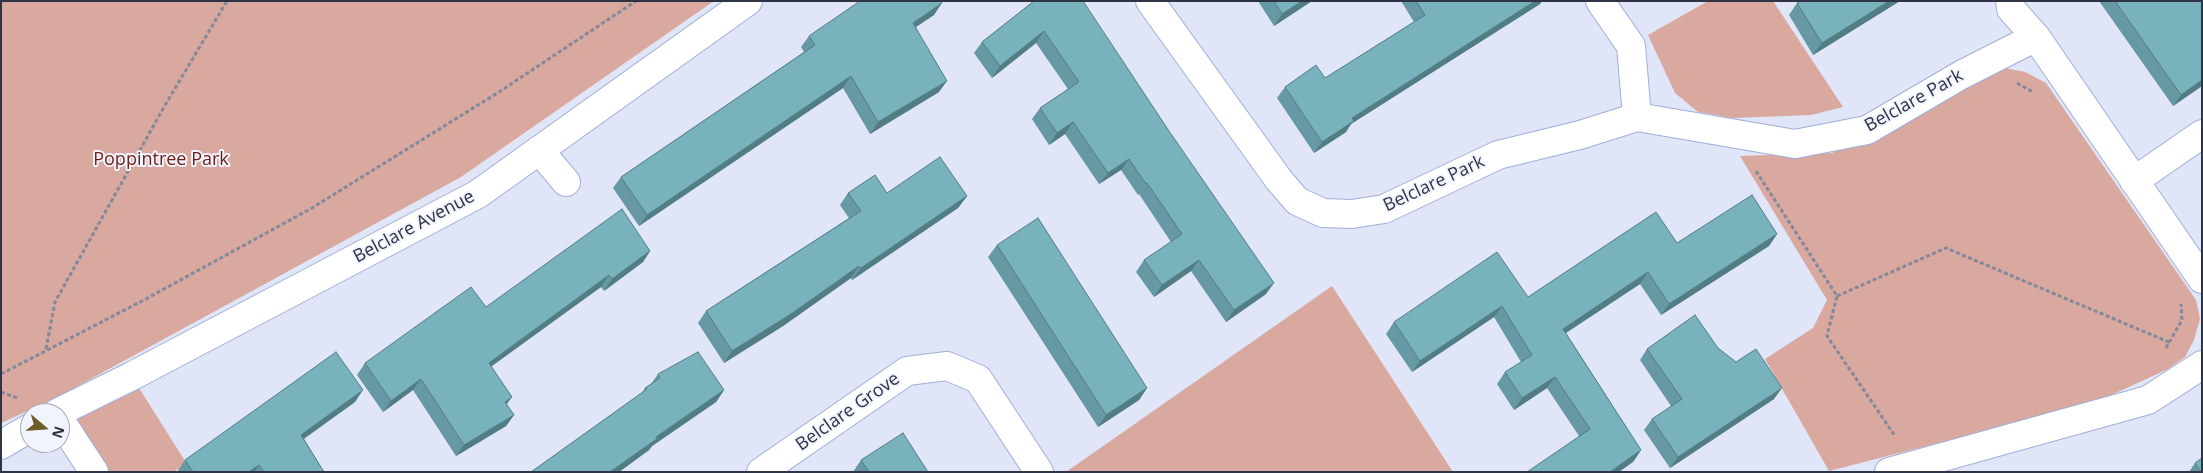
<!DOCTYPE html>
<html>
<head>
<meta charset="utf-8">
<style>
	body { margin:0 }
	#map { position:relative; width:2203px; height:473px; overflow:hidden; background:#e0e6f8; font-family:"Open Sans",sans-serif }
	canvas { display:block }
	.frame { position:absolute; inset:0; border:2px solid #2e3445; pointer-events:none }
	.north { position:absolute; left:20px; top:403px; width:50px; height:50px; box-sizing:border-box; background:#f1f4fd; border:1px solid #a3a7b3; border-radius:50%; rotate:108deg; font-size:14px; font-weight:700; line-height:20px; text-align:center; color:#2e3445 }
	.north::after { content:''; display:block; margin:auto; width:18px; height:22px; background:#6d5b29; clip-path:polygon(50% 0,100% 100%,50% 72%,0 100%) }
</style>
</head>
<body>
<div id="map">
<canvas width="2203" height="473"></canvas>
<div class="frame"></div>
<div class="north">N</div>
</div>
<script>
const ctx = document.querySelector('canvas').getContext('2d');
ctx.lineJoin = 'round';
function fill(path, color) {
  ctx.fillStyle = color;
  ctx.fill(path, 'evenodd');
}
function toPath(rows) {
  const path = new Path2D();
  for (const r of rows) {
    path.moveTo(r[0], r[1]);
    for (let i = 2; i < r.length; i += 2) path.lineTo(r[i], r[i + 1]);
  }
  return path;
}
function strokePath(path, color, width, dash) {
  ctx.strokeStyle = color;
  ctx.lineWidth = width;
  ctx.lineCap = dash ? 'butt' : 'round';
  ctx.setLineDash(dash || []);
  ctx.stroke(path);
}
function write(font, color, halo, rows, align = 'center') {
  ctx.font = font + ' "Open Sans",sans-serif';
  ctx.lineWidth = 4;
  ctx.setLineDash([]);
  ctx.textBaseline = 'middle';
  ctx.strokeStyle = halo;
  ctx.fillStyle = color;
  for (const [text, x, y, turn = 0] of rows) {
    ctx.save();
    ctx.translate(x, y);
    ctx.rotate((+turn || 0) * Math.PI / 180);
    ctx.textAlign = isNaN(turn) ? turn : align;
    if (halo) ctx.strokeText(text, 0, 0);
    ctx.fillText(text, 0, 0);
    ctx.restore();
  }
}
fill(toPath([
	[1,1,714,1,461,177,52,400,1,423],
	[1708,1,1773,1,1843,107,1811,115,1733,118,1698,112,1675,93,1648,35],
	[2005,68,2025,72,2046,83,2196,300,2200,319,2194,340,2185,357,2168,369,2094,403,1829,471,1765,359,1813,328,1827,300,1740,156,1832,153,1980,70],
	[1332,286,1453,472,1066,472],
	[132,377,187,464,173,472,96,472,62,418]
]), '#d9a89f');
const street = toPath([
	[1150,1,1279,180,1297,201,1323,213,1352,214,1384,209,1498,155,1580,135,1637,117,1795,144,1867,130,1961,75,2036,37],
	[1600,1,1631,46,1637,117],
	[2010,1,2011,9,2036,37,2202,279],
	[539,150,566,182],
	[2134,181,2202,134],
	[57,413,132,376,478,194,748,1],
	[60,420,94,472],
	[1,445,30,428],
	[761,472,907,371,947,366,978,379,1039,472],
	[1889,472,2148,400,2202,365]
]);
strokePath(street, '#a0afd9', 30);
strokePath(toPath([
	[2017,83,2033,92],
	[1756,171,1837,296,1827,336,1895,436],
	[1837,296,1946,248,2171,343],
	[2166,348,2182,320,2181,304],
	[46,349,55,302,164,107,227,1],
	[1,374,144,300,312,208,499,92,636,1],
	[1,392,17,398]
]), '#83899b', 3, [4, 2.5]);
strokePath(street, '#fff', 28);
fill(toPath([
	[1034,1,1266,294,1226,322,1191,271,1154,297,1136,272,1144,260,1171,242,1139,194,1138,195,1121,170,1099,184,1065,134,1049,145,1032,119,1040,108,1068,89,1036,43,992,78,974,53,982,42],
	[1258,1,1312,1,1274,26],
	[1401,1,1542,1,1540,4,1351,124,1346,132,1314,153,1277,98,1285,87,1325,78,1414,22],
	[1801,1,1900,1,1813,55,1789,15,1797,3],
	[2099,1,2202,1,2202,86,2173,106],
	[934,15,916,27,939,92,870,134,843,88,639,226,613,188,621,177,804,52,801,47,809,36],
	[848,193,887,193,967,196,958,208,852,280,851,278,783,326,724,363,698,323,706,311,849,218,840,205],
	[1777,234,1769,246,1661,315,1640,284,1566,333,1641,450,1633,462,1579,436,1547,388,1514,410,1497,384,1505,372,1521,362,1494,317,1412,372,1386,334,1394,322,1528,297,1677,243],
	[997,245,1147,388,1139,400,1098,427,988,257],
	[650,251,643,262,604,291,601,287,491,366,507,405,514,415,506,426,456,456,413,390,383,412,357,375,365,363,486,307],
	[1718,348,1774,399,1670,468,1644,430,1652,419,1671,406,1640,360,1647,349],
	[658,374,724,390,716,402,652,446,649,450,619,472,531,472,642,393,645,388,651,384],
	[355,402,304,439,324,472,177,472,185,460],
	[861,460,928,472,853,472],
	[2195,463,2202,472,2189,472]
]), '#6699a3');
fill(toPath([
	[1302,1,1312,1,1274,26,1282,14],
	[1535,1,1542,1,1540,4,1351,124,1346,132,1314,153,1322,142,1352,118],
	[1889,1,1900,1,1813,55,1822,43],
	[942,3,934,15,905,34,913,23],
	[1044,31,1036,43,992,78,1000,66],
	[851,76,843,88,639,226,647,215],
	[2202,80,2202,86,2173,106,2181,95],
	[947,81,939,92,870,134,878,122],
	[1073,122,1065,134,1049,145,1057,133],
	[1129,159,1121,170,1099,184,1108,173],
	[967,196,958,208,852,280,861,268],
	[1777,234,1769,246,1661,315,1669,304],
	[650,251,643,262,604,291,612,279],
	[1199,260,1191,271,1154,297,1162,285],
	[859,266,851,278,783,326,724,363,732,351],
	[1648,272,1640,284,1555,340,1563,329],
	[609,275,601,287,481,374,489,363],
	[1274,283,1266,294,1226,322,1234,310],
	[1502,306,1494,317,1412,372,1420,361],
	[1555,377,1547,388,1514,410,1522,398],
	[421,379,413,390,383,412,391,401],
	[1147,388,1139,400,1098,427,1106,415],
	[1782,388,1774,399,1670,468,1678,457],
	[363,390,355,402,293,446,301,435],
	[724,390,716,402,652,446,649,450,619,472,610,472,656,437],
	[512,397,504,408,505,402],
	[514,415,506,426,456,456,464,445],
	[1641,450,1633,462,1619,472,1610,472],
	[259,465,254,472,249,472]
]), '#537d84');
const building = toPath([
	[860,1,941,1,942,3,913,23,947,81,878,122,851,76,647,215,621,177,815,45,809,36,860,1],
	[1034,1,1083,1,1169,131,1274,283,1234,310,1199,260,1162,285,1144,260,1182,234,1147,183,1146,184,1129,159,1108,173,1073,122,1057,133,1040,108,1079,82,1044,31,1000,66,982,42,1034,1],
	[1274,1,1302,1,1282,14,1274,1],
	[1416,1,1535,1,1352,118,1354,121,1322,142,1285,87,1316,65,1325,78,1425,15,1416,1],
	[1801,1,1889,1,1822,43,1797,3,1801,1],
	[2115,1,2202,1,2202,80,2181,95,2115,1],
	[940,157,967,196,861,268,859,266,791,314,732,351,706,311,861,211,848,193,875,175,887,193,940,157],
	[1752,195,1777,234,1669,304,1648,272,1563,329,1641,450,1610,472,1527,472,1590,429,1555,377,1522,398,1505,372,1532,355,1502,306,1420,361,1394,322,1497,252,1528,297,1656,212,1677,243,1752,195],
	[622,209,650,251,612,279,609,275,489,363,512,397,505,402,514,415,464,445,421,379,391,401,365,363,471,287,486,307,622,209],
	[1038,218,1147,388,1106,415,997,245,1038,218],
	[1695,315,1718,348,1736,362,1756,349,1782,388,1678,457,1652,419,1682,399,1647,349,1695,315],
	[336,352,363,390,301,435,324,472,264,472,259,465,249,472,193,472,185,460,336,352],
	[698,352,724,390,656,437,658,438,610,472,531,472,647,389,645,388,660,378,658,374,698,352],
	[903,433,928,472,869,472,861,460,903,433],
	[2202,458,2202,472,2201,472,2195,463,2202,458]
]);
fill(building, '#77b2bd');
strokePath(building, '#537d84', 1);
write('18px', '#2e3445', '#f1f4fd', [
	["Belclare Park",1914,101,-29],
	["Belclare Park",1434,184,-25],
	["Belclare Avenue",414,227,-28],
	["Belclare Grove",848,412,-35]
]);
write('18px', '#6d1e15', '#f1f4fd', [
	["Poppintree Park",161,160]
]);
</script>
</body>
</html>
